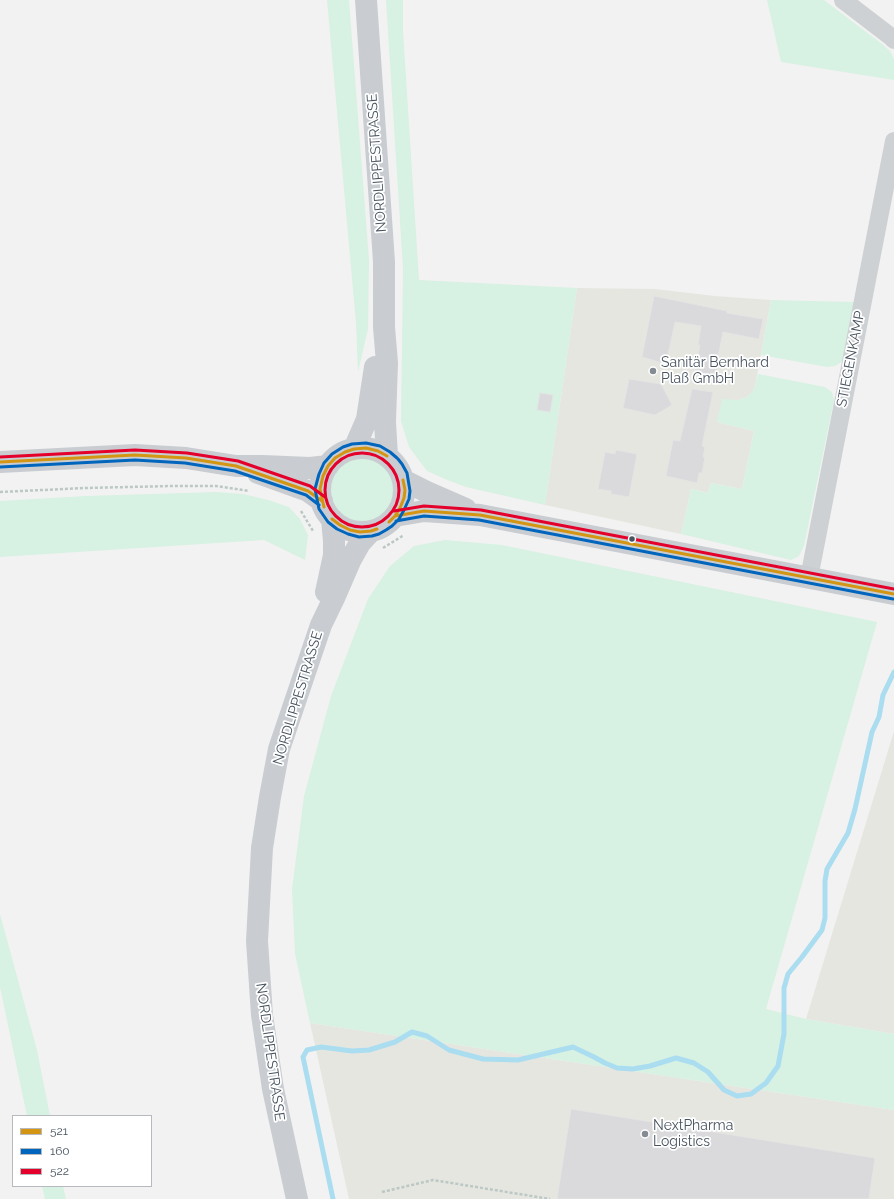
<!DOCTYPE html>
<html>
<head>
<meta charset="utf-8">
<style>
	body { margin:0 }
	#map { position:relative; width:894px; height:1199px; overflow:hidden; background:#f3f2f2; font-family:Raleway,sans-serif }
	canvas { display:block }
	.legend { position:absolute; left:12px; top:1115px; width:140px; height:72px; box-sizing:border-box; background:#fff; border:1px solid #b6babf; margin:0; padding:5px 7px; list-style:none; font-size:12px; color:#48535f }
	.legend li { display:flex; align-items:center; gap:8px; height:20px }
	.legend b { width:20px; border:1px solid #b6babf }
</style>
</head>
<body>
<div id="map">
<canvas width="894" height="1199"></canvas>
<ul class="legend">
<li><b style="height:5px;background:#d49513"></b>521</li>
<li><b style="height:5px;background:#0065bd"></b>160</li>
<li><b style="height:5px;background:#e4002b"></b>522</li>
</ul>
</div>
<script>
const ctx = document.querySelector('canvas').getContext('2d');
ctx.lineJoin = 'round';
function fill(path, color) {
  ctx.fillStyle = color;
  ctx.fill(path, 'evenodd');
}
function toPath(rows) {
  const path = new Path2D();
  for (const r of rows) {
    if (r.length === 3) {
      path.moveTo(r[0] + r[2], r[1]);
      path.arc(r[0], r[1], r[2], 0, 2 * Math.PI);
      continue;
    }
    path.moveTo(r[0], r[1]);
    for (let i = 2; i < r.length; i += 2) path.lineTo(r[i], r[i + 1]);
  }
  return path;
}
function strokePath(path, color, width, dash) {
  ctx.strokeStyle = color;
  ctx.lineWidth = width;
  ctx.lineCap = dash ? 'butt' : 'round';
  ctx.setLineDash(dash || []);
  ctx.stroke(path);
}
function write(font, color, halo, rows, align = 'center') {
  ctx.font = font + ' Raleway,sans-serif';
  ctx.lineWidth = 3.5;
  ctx.setLineDash([]);
  ctx.textBaseline = 'middle';
  ctx.strokeStyle = halo;
  ctx.fillStyle = color;
  for (const [text, x, y, turn = 0] of rows) {
    ctx.save();
    ctx.translate(x, y);
    ctx.rotate((+turn || 0) * Math.PI / 180);
    ctx.textAlign = isNaN(turn) ? turn : align;
    if (halo) ctx.strokeText(text, 0, 0);
    ctx.fillText(text, 0, 0);
    ctx.restore();
  }
}
fill(toPath([
	[577,288,655,289,715,296,771,300,755,387,752,393,747,397,738,400,717,422,754,431,742,489,711,483,708,493,691,489,681,534,545,505],
	[894,731,894,1034,806,1019],
	[310,1023,894,1110,894,1199,349,1199]
]), '#e6e6e1');
fill(toPath([
	[327,0,349,0,369,260,368,329,358,372,356,323],
	[386,0,403,0,403,31,419,280,577,288,545,505,466,487,445,479,427,471,409,447,401,421,403,269],
	[767,0,824,0,882,44,890,51,894,59,894,80,781,62],
	[771,300,855,302,843,361,835,366,827,367,761,355],
	[758,374,825,387,832,392,834,400,804,546,799,556,791,560,681,534,691,489,708,493,711,483,742,489,754,431,717,422,722,399,738,400,747,397,751,393,755,387],
	[362,489,34],
	[216,492,243,494,268,500,289,507,300,519,308,535,305,560,264,540,0,557,0,501,86,496],
	[445,540,502,545,877,622,766,1009,806,1019,894,1034,894,1110,310,1023,295,954,292,889,304,796,331,696,368,599,390,566,414,546],
	[0,914,37,1050,50,1116,27,1116,0,987],
	[42,1186,63,1186,66,1199,45,1199]
]), '#d7f1e3');
strokePath(toPath([
	[333,1199,303,1057,307,1050,321,1047,352,1051,369,1050,395,1042,412,1032,427,1036,449,1050,483,1059,518,1060,573,1047,594,1057,605,1063,617,1068,633,1069,650,1066,676,1058,694,1063,708,1072,724,1090,737,1096,751,1094,766,1083,778,1066,784,1034,784,988,788,974,802,957,822,930,825,918,825,881,827,869,848,833,855,809,872,732,879,717,883,695,894,672]
]), '#abddf0', 5);
const building = toPath([
	[654,296,727,311,727,313,763,319,759,339,723,332,717,362,719,362,716,378,695,372,700,345,698,345,701,326,675,322,666,364,642,357,654,296],
	[629,379,661,384,672,405,655,415,623,408,629,379],
	[692,389,713,392,702,446,705,447,703,457,705,457,702,473,699,473,697,483,666,476,673,440,680,441,692,389],
	[540,393,553,395,550,412,537,410,540,393],
	[616,450,637,454,629,497,611,494,611,491,598,489,605,452,615,454,616,450],
	[571,1109,875,1158,869,1199,557,1199,571,1109]
]);
fill(building, '#dadadc');
strokePath(building, '#e4e4e5', 1);
strokePath(toPath([
	[0,492,85,488,173,486,216,486,249,491],
	[301,511,313,531],
	[383,548,404,535],
	[382,1192,433,1180,550,1199]
]), '#bbc8c4', 2.5, [3, 2]);
strokePath(toPath([
	[843,0,890,36,894,40],
	[809,578,894,141]
]), '#ced1d3', 18);
strokePath(toPath([
	[366,0,384,262,384,327,387,363,385,422,387,456],
	[362,490,42],
	[354,449,367,419,375,367],
	[0,462,135,455,186,458,236,466,263,466,310,468,328,466],
	[258,473,308,491,322,501],
	[403,480,427,492,466,509],
	[395,516,424,511,480,515,894,594],
	[326,592,334,555,334,541,332,519],
	[297,1199,273,1089,262,1015,257,941,262,848,270,797,279,749,321,625,335,596,351,559,360,543,371,531]
]), '#c9cdd1', 22);
strokePath(toPath([
	[0,462,135,455,186,458,236,466,308,491,322,501],
	[324,507,320,489,323,476,328,466,335,458,345,452,354,449,366,448,378,451,387,456],
	[395,516,424,511,480,515,894,594],
	[332,519,340,525,350,530,360,532,371,531,377,529],
	[389,522,395,516,400,508,404,498,405,490,403,480]
]), '#d49513', 3);
strokePath(toPath([
	[397,458,390,452,380,446,366,443,352,444,343,447,332,454,324,463,319,474,315,489,319,509,328,522,337,529,348,534,359,537,372,536,379,534,386,530,392,526,399,519,404,510,409,499,410,491,407,473,402,464,398,459],
	[0,467,135,460,185,463,235,471,306,495,319,505],
	[396,521,424,516,479,520,893,599]
]), '#0065bd', 3);
strokePath(toPath([
	[362,490,37],
	[0,457,135,450,187,453,238,461,310,486,325,497],
	[394,511,424,506,481,510,894,589]
]), '#e4002b', 3);
for (const [x, y, r, color] of [
	[653,371,4,"#848b92"],
	[632,539,3.5,"#48535f"],
	[645,1134,4,"#848b92"]
]) {
  const dot = new Path2D();
  dot.arc(x, y, r, 0, 2 * Math.PI);
  ctx.fillStyle = color;
  ctx.fill(dot);
  strokePath(dot, '#fff', 1.5);
}
write('14px', '#48535f', '#fff', [
	["NORDLIPPESTRASSE",377,163,-94],
	["STIEGENKAMP",851,359,-79],
	["NORDLIPPESTRASSE",298,698,-73],
	["NORDLIPPESTRASSE",270,1052,82]
]);
write('14px', '#48535f', '#fff', [
	["Sanitär Bernhard",661,363],
	["Plaß GmbH",661,379],
	["NextPharma",653,1126],
	["Logistics",653,1142]
], 'left');
</script>
</body>
</html>
